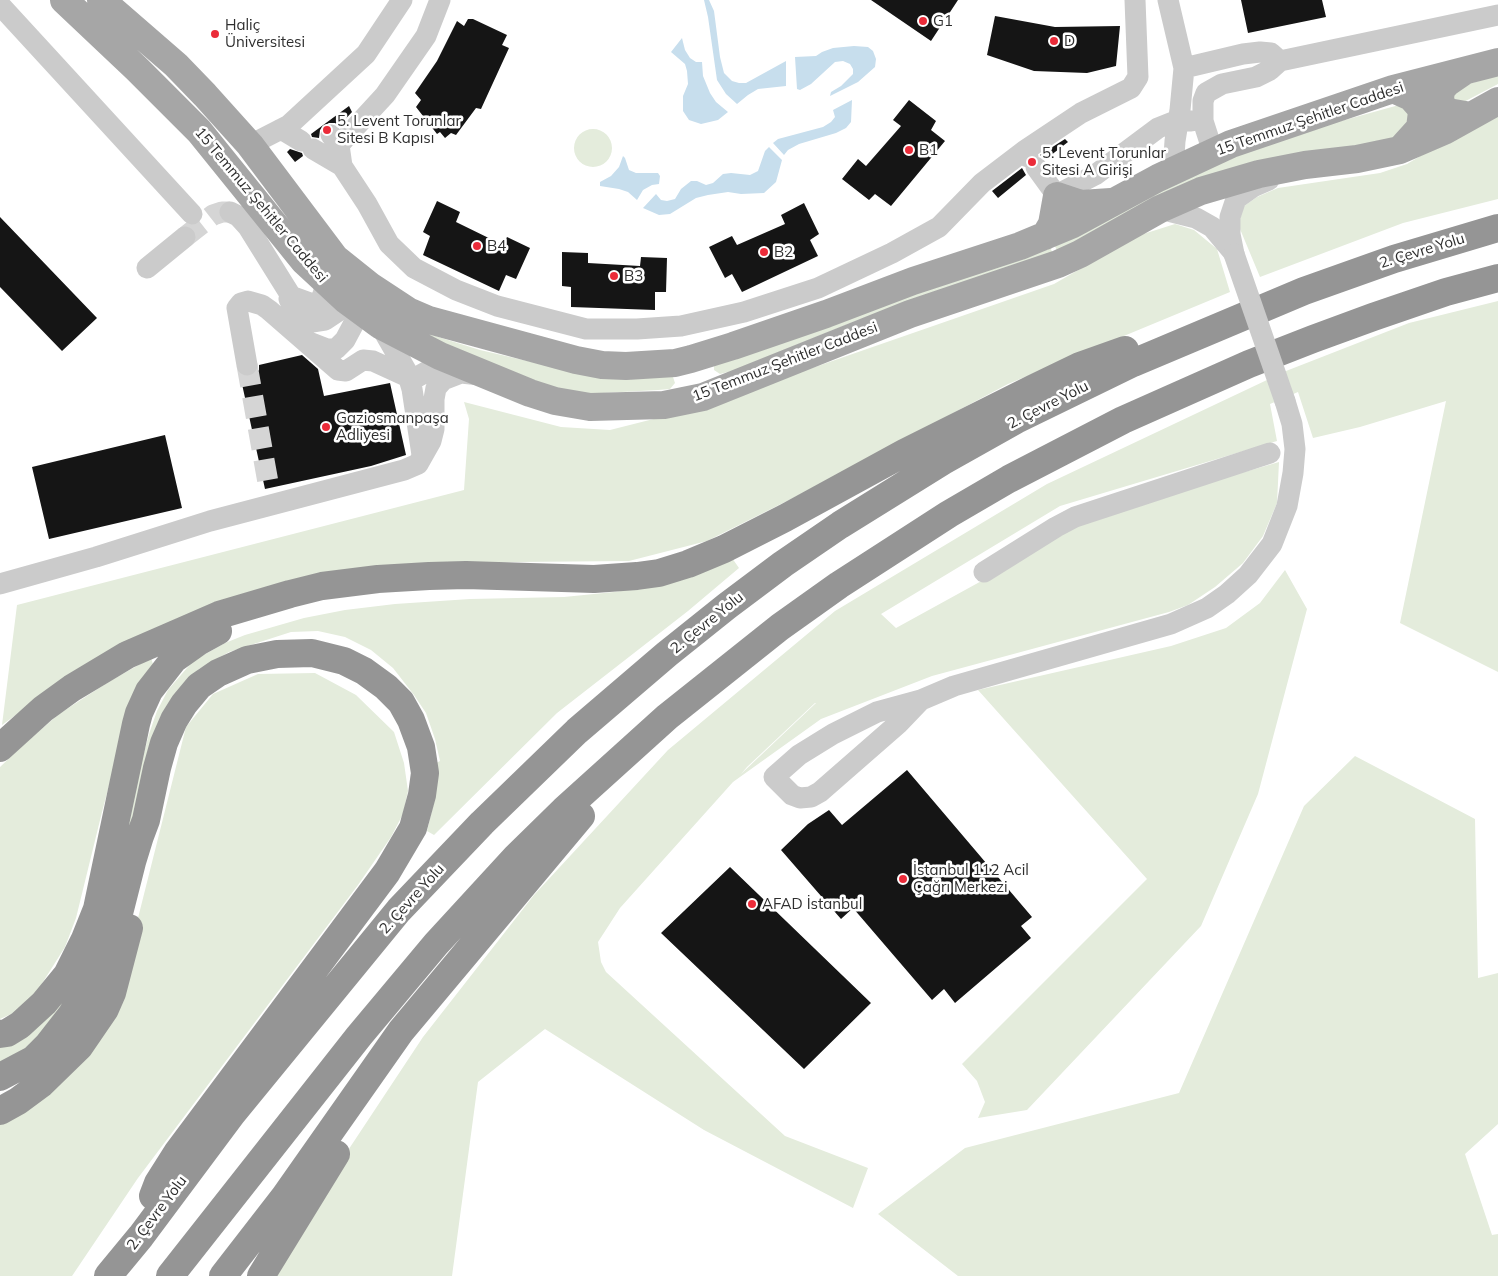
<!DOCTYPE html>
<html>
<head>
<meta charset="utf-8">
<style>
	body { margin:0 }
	canvas { display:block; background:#fff }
</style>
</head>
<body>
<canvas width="1498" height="1276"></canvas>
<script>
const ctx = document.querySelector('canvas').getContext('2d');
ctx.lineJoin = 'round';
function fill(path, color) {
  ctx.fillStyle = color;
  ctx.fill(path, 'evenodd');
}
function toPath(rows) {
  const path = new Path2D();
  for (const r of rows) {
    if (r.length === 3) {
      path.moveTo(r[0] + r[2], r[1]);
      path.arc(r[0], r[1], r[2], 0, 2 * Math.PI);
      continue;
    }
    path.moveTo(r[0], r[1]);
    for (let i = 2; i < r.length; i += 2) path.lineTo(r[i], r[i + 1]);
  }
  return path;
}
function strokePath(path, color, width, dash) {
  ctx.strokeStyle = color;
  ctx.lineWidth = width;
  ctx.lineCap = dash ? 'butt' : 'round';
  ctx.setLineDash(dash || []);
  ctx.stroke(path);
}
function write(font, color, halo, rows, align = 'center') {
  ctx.font = font + ' Mulish,sans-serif';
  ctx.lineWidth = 5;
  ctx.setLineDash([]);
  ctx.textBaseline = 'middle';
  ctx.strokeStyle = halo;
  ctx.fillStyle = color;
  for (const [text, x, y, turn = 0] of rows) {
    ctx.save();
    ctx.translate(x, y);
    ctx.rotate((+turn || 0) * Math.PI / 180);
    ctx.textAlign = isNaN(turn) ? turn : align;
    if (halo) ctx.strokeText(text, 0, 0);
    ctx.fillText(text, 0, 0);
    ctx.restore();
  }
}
fill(toPath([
	[1498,75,1498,84,1458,105,1448,93,1452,89],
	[1399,105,1406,105,1411,126,1388,141,1369,145,1059,255,1054,244,1204,166,1305,131],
	[1498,116,1498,199,1403,223,1260,277,1240,229,1240,219,1244,206,1257,197,1278,188,1380,173,1407,164,1432,149],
	[593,148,19],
	[1175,224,1194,230,1217,249,1230,292,1008,384,793,498,707,541,629,561,515,562,364,569,64,680,2,725,17,605,464,490,469,419,464,402,561,427,610,430,697,408,1054,284,1137,236],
	[1049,245,1054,256,858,320,732,371,720,374,714,370,714,363],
	[1498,301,1498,672,1400,623,1446,401,1360,427,1313,438,1298,392,1270,404,1277,441,1060,506,881,614,896,628,1016,562,1067,528,1152,499,1279,462,1277,503,1263,536,1243,563,1215,587,1188,605,1169,612,932,676,821,719,733,782,620,908,598,942,601,962,606,972,785,1136,868,1168,853,1208,704,1130,545,1029,478,1082,452,1276,275,1276,333,1173,423,1037,534,895,668,750,835,611,1047,484,1286,371,1409,323],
	[815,703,816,703,741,774,747,767],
	[416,330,480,350,575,372,673,377,675,383,670,389,658,390,585,394,548,386,477,360],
	[732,558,739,568,688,611,557,713,434,835,427,831,435,798,436,763,440,761,435,739,426,713,414,695,393,668,371,650,345,637,318,631,291,632,229,652,199,669,192,676,105,937,41,1040,0,1066,0,1044,44,1018,125,823,149,734,157,711,168,690,193,661,225,643,245,635,304,618,345,610,395,604,470,599,564,597,614,592,647,587],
	[1285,570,1307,609,1258,794,1201,926,1027,1110,978,1118,985,1102,977,1081,962,1064,1147,879,978,690,1171,646,1226,628,1260,603],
	[151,658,153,664,129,711,102,812,76,918,65,947,36,993,18,1011,0,1019,0,767,23,745,59,714,110,681],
	[315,673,356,695,394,732,404,763,408,791,403,814,391,837,358,885,138,1178,72,1276,0,1276,0,1117,136,926,186,727,213,694,258,674],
	[1355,756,1475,819,1478,978,1498,973,1498,1124,1465,1154,1492,1235,1498,1234,1498,1276,958,1276,878,1214,965,1148,1179,1093,1304,806]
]), '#e4ecdc');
fill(toPath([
	[704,0,709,0,714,11,720,57,724,73,732,81,739,83,746,83,786,61,786,86,758,89,748,95,737,104,726,94,717,80,708,17],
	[682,38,685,50,690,58,696,62,702,62,703,76,710,93,716,102,728,112,718,120,701,124,689,120,683,111,683,96,688,84,687,71,685,64,671,52],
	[854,46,868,47,873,51,876,59,875,67,858,82,830,96,831,92,841,86,853,74,853,69,850,64,843,61,835,62,811,84,800,90,797,89,795,57,816,56,822,52,833,48],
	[852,100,851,122,846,128,836,133,799,144,788,150,784,155,773,143,778,139,823,127,831,122,835,117,833,110],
	[769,147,782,160,776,182,764,193,741,194,728,192,708,195,696,198,670,214,659,215,643,208,656,194,661,200,667,201,675,199,681,189,691,181,697,181,706,185,713,183,723,174,731,173,750,175,758,171,765,151],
	[623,156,625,158,629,170,636,173,658,173,660,176,659,184,652,185,643,190,637,200,628,192,619,189,600,186,600,182,611,176,619,167]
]), '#c7deed');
fill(toPath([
	[871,0,958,0,931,41],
	[1241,0,1322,0,1326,17,1248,33],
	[995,16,1055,27,1120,26,1116,66,1087,73,1034,71,987,55],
	[468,19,473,19,507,35,502,45,509,48,481,109,476,108,456,135,451,133,445,138,440,132,437,134,416,107,421,100,415,93,437,61,457,21,464,26],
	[909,100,936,121,931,130,945,141,891,206,875,194,869,200,842,179,858,159,866,166,901,126,893,120],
	[349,106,352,112,339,126,335,123,329,123,323,126,320,130,319,138,312,137,311,134],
	[1065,139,1068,142,1046,159,1040,155],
	[290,149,302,153,303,156,295,162,287,152],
	[1022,168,1026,175,998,198,992,191],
	[437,201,460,212,456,222,503,245,507,237,530,248,516,279,506,275,499,291,423,255,430,236,423,232],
	[804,203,819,234,810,240,818,256,742,292,732,274,725,278,709,247,732,236,737,245,785,224,781,215],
	[0,217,97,318,62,351,0,287],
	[562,252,588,253,588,263,640,266,641,257,667,258,666,292,655,292,655,310,571,307,571,287,562,286],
	[302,355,318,369,324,396,390,383,406,455,371,466,265,489,240,375,250,377,255,374,259,370,259,365],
	[165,435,182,508,49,539,32,467],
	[907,770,1032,917,1021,926,1031,938,955,1003,944,989,932,1000,853,908,841,919,781,850,808,824,829,810,842,825],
	[730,867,871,1003,804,1069,661,933]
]), '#151515');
strokePath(toPath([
	[185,237,213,215,222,212,230,212],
	[247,365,269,488]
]), '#d5d5d5', 21, [21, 11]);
strokePath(toPath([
	[1168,0,1184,68],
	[0,5,192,214],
	[281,129,301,141],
	[331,135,339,145,385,95,426,36,440,0],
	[250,145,289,125,366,54,402,0],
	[339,145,342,166,367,204,389,244,414,268,456,290,497,306,586,329,637,329,681,326,744,312,818,288,892,253,939,227,982,183,1024,151],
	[313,149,342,166],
	[1213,152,1203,121,1203,101,1206,93,1222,84,1256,77,1270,70,1280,61,1498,15],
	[1028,157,1024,151,1081,113,1131,88,1138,77,1135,0],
	[1036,167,1057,196],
	[1173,171,1175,141,1180,110,1184,68,1243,54,1260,52,1271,53,1280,61],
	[1056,195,1095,175,1158,128,1178,120,1191,121],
	[1160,209,1196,218,1212,227,1233,252],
	[230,212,238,216,248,227,291,296,313,304,321,300,324,291,324,281],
	[1234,254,1230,234,1230,217,1236,199,1253,187,1269,180],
	[147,268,185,237],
	[289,299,297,315,303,320,312,322,325,320,337,312,346,300],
	[380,325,407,372,412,389,422,455],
	[309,342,327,349,336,349,345,340,361,310],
	[247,365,237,308,241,303,248,301,262,305,269,310,338,370,346,371,363,360,373,361,408,377,417,377,442,363,454,362],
	[984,572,1056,527,1075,517,1270,453],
	[0,584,96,557,210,521,404,470,418,464,431,441,434,429,434,399,436,388,443,380,461,373,480,375],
	[921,700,899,723,820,792,811,797,800,798,792,795,774,777,799,755,833,734,877,712,921,700,954,686,1171,624,1207,608,1227,594,1248,575,1272,544,1287,506,1293,473,1295,449,1292,424,1285,401]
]), '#cbcbcb', 21);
strokePath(toPath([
	[64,0,137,69,199,131,304,261,346,300,380,325,440,356,530,393,555,401,590,407,664,405,703,397,910,314,1058,264,1080,254,1160,209,1201,191,1259,174,1305,165,1357,159,1400,150,1444,131,1498,101],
	[101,0,176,65,205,95,250,145,335,258,370,286,408,311,429,320,576,360,602,365,626,366,675,363,691,359,733,346,826,314,913,281,1020,246,1073,224,1158,178,1231,144,1393,89,1498,62],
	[1463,72,1447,83,1441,90,1440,98,1442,107,1448,112,1471,116],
	[1393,89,1411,97,1419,106,1422,112,1420,128,1401,149],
	[1045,236,1052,224,1057,196,1081,204,1111,202]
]), '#a6a6a6', 28);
strokePath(toPath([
	[0,748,43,709,72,688,127,655,219,615,290,594,322,586,378,579,429,576,466,575,594,579,637,576,659,573,688,564,724,549,785,518,904,453,1032,389,1080,366,1125,350],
	[0,1034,7,1033,20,1025,44,1003,67,975,85,939,97,909,136,724,139,713,149,691,174,659,198,642,218,631],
	[0,1077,34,1059,47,1046,72,1014,92,979,115,929,132,862,140,836,146,820,157,768,164,743,174,720,184,704,199,686,218,673,247,660,277,654,312,653,344,661,364,671,386,687,401,702,411,720,421,747,425,773,422,795,413,828,387,872,177,1153,158,1183,153,1196],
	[0,1111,18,1101,41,1084,79,1047,105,1009,112,993,129,928],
	[108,1276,141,1236,232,1114,399,910,482,823,577,731,667,654,727,606,783,564,840,525,943,461,1016,420,1133,363,1304,291,1394,259,1498,228],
	[170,1276,359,1036,436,944,516,857,564,810,667,717,780,627,839,585,949,514,1009,479,1123,420,1249,364,1313,339,1373,317,1446,292,1498,278],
	[223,1276,285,1196,401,1031,581,816],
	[261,1276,336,1154]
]), '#959595', 28);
strokePath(toPath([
	[1234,254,1285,401]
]), '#cbcbcb', 21);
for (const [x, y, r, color] of [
	[923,21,5,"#eb2b39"],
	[215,34,5,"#eb2b39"],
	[1054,41,5,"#eb2b39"],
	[327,130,5,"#eb2b39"],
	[909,150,5,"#eb2b39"],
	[1032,162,5,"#eb2b39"],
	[477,246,5,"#eb2b39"],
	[764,252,5,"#eb2b39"],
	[614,276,5,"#eb2b39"],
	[326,427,5,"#eb2b39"],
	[903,879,5,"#eb2b39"],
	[752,904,5,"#eb2b39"]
]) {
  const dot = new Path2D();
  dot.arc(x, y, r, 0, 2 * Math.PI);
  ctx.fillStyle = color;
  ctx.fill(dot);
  strokePath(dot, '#fff', 2);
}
write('15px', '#2e2e2e', '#fff', [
	["G1",933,21],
	["Haliç",225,25],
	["Üniversitesi",225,42],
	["D",1064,41],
	["5. Levent Torunlar",337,121],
	["Sitesi B Kapısı",337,138],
	["B1",919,150],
	["5. Levent Torunlar",1042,153],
	["Sitesi A Girişi",1042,170],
	["B4",487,246],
	["B2",774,252],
	["B3",624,276],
	["Gaziosmanpaşa",336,418],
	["Adliyesi",336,435],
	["İstanbul 112 Acil",913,870],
	["Çağrı Merkezi",913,887],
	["AFAD İstanbul",762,904]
], 'left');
write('15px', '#2e2e2e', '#fff', [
	["15 Temmuz Şehitler Caddesi",1310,119,-19],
	["15 Temmuz Şehitler Caddesi",261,205,50],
	["2. Çevre Yolu",1422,251,-17],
	["15 Temmuz Şehitler Caddesi",785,362,-21],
	["2. Çevre Yolu",1048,405,-27],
	["2. Çevre Yolu",707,623,-39],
	["2. Çevre Yolu",412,899,-48],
	["2. Çevre Yolu",157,1213,-53]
]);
</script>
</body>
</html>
